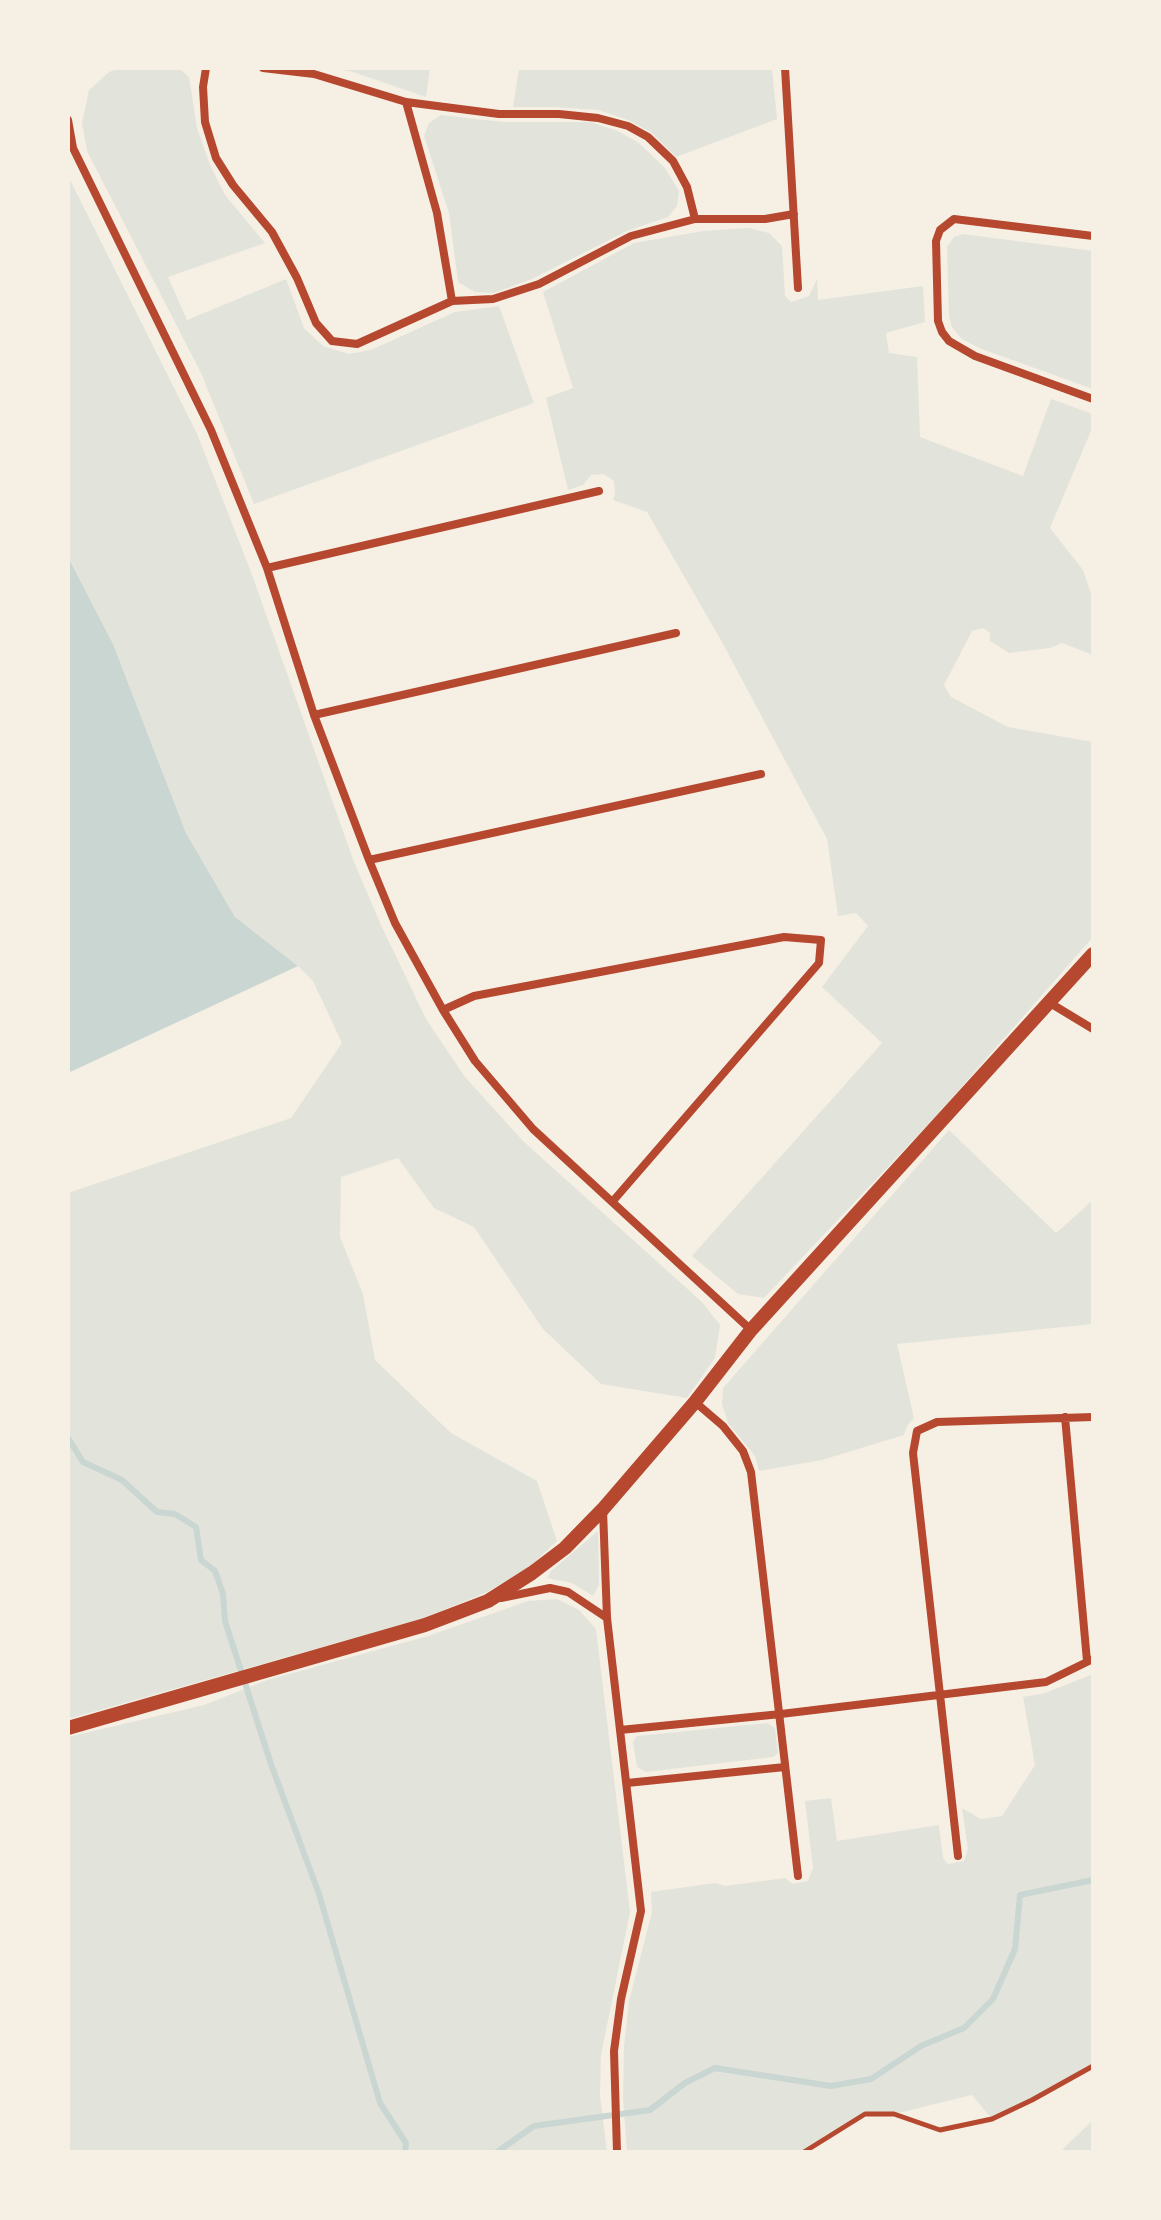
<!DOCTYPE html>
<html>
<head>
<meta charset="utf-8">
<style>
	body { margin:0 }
	#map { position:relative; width:1161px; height:2220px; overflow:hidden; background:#f6efe4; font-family:Mulish,sans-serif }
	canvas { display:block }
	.frame { position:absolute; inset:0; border:70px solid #f6efe4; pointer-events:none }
</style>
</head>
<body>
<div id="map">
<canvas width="1161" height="2220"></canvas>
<div class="frame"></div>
</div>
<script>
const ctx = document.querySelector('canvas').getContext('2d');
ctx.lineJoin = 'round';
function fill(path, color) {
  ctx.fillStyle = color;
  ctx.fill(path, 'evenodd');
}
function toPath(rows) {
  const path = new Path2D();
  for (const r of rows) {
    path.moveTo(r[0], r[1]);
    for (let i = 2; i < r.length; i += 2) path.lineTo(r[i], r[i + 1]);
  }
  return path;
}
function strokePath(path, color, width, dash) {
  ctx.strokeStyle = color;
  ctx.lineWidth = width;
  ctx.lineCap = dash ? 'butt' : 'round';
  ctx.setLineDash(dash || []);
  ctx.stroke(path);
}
fill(toPath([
	[120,68,179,68,189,77,197,128,210,165,225,195,265,243,168,277,187,320,286,279,304,328,323,346,349,354,371,350,455,312,499,306,534,403,254,504,201,373,87,151,82,123,89,90,109,72],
	[332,68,430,68,426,97,353,72],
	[519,68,772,68,777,119,676,157,651,132,628,120,598,110,554,107,513,107],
	[441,115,503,122,590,122,618,131,639,143,665,168,679,191,677,206,668,217,627,231,532,279,494,293,475,292,458,282,449,213,424,136,429,123],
	[68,176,198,436,251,572,354,862,381,925,426,1019,465,1077,523,1141,702,1302,720,1325,715,1358,687,1398,601,1384,543,1329,474,1227,434,1208,398,1158,341,1177,340,1237,363,1294,375,1360,451,1433,537,1481,557,1541,526,1570,485,1593,424,1618,68,1719,68,1193,291,1118,342,1043,313,981,298,966,235,917,186,833,113,644,68,557],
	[749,228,769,233,782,246,785,296,791,302,809,296,817,279,818,300,923,286,925,322,886,333,889,353,917,357,920,437,1023,476,1051,399,1093,414,1093,426,1050,528,1083,570,1093,599,1093,655,1062,643,1050,648,1009,653,990,641,990,633,983,628,972,631,944,685,951,697,1008,727,1093,742,1093,937,935,1117,764,1298,738,1294,692,1256,882,1043,822,987,868,926,856,913,838,916,827,839,722,642,647,512,613,500,615,494,614,481,604,474,591,475,583,485,568,490,546,398,573,388,543,292,634,243,703,231],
	[963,234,1093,251,1093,389,979,348,962,339,952,327,949,317,947,247,954,237],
	[949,1130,1056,1233,1093,1200,1093,1324,897,1344,914,1418,907,1426,904,1435,822,1460,759,1471,755,1456,728,1423,722,1404,723,1388],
	[598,1531,599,1585,593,1596,572,1583,547,1578,551,1571],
	[557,1599,579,1610,596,1629,630,1912,601,2055,600,2095,607,2152,68,2152,68,1737,204,1705,267,1680,428,1636,528,1601],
	[1093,1674,1093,2066,992,2119,972,2095,894,2114,865,2114,804,2152,627,2152,623,2098,624,2046,629,2001,652,1912,651,1892,715,1883,725,1886,785,1878,793,1884,808,1881,813,1868,805,1801,831,1798,837,1841,939,1825,943,1858,948,1864,964,1861,968,1849,962,1808,981,1819,1002,1816,1035,1765,1023,1697,1045,1693],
	[767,1723,775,1728,778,1753,773,1757,646,1772,637,1767,633,1742,637,1736],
	[1093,2120,1093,2152,1060,2152,1066,2146]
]), '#e2e4dc');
fill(toPath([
	[68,557,113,644,186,833,235,917,298,966,68,1073]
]), '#c9d6d2');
strokePath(toPath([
	[68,1438,83,1462,122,1480,157,1512,175,1514,196,1527,201,1560,215,1571,223,1594,225,1621,271,1764,319,1894,380,2103,406,2143,405,2152],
	[497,2152,534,2126,650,2110,685,2083,715,2068,831,2086,871,2079,921,2046,964,2028,993,1999,1015,1949,1020,1895,1093,1880]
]), '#c9d6d2', 6);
strokePath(toPath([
	[804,2152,865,2114,894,2114,940,2130,992,2119,1032,2100,1093,2066]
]), '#b5482f', 5);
strokePath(toPath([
	[206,68,203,87,205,122,216,158,233,185,272,232,297,278,316,323,332,341,357,344,452,301,493,299,539,284,631,236,695,219,765,219,794,214],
	[263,68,314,74,406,102,499,114,559,114,598,118,628,126,648,137,673,161,687,187,695,219],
	[785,68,798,288],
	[406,102,437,213,452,301],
	[68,120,73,148,211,430,267,568,314,715,369,860,395,923,443,1010,475,1061,533,1129,751,1330],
	[1093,236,954,219,940,230,936,241,938,321,942,332,949,341,975,356,1093,399],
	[267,568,599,491],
	[314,715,676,633],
	[369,860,761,774],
	[1050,1003,1093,1029],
	[443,1010,474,996,784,937,821,940,819,963,613,1201],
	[695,1402,723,1426,743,1451,751,1472,798,1876],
	[1065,1417,1087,1661],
	[603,1510,607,1618,641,1911,621,1999,614,2051,617,2152],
	[501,1598,550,1588,568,1592,607,1618],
	[620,1730,781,1714,1046,1682,1093,1659],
	[627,1783,785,1767],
	[958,1856,913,1453,917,1431,937,1422,1093,1417]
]), '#b5482f', 8);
strokePath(toPath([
	[68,1728,425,1625,488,1601,532,1573,565,1548,603,1509,695,1402,751,1330,1093,954]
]), '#b5482f', 14);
</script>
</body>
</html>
